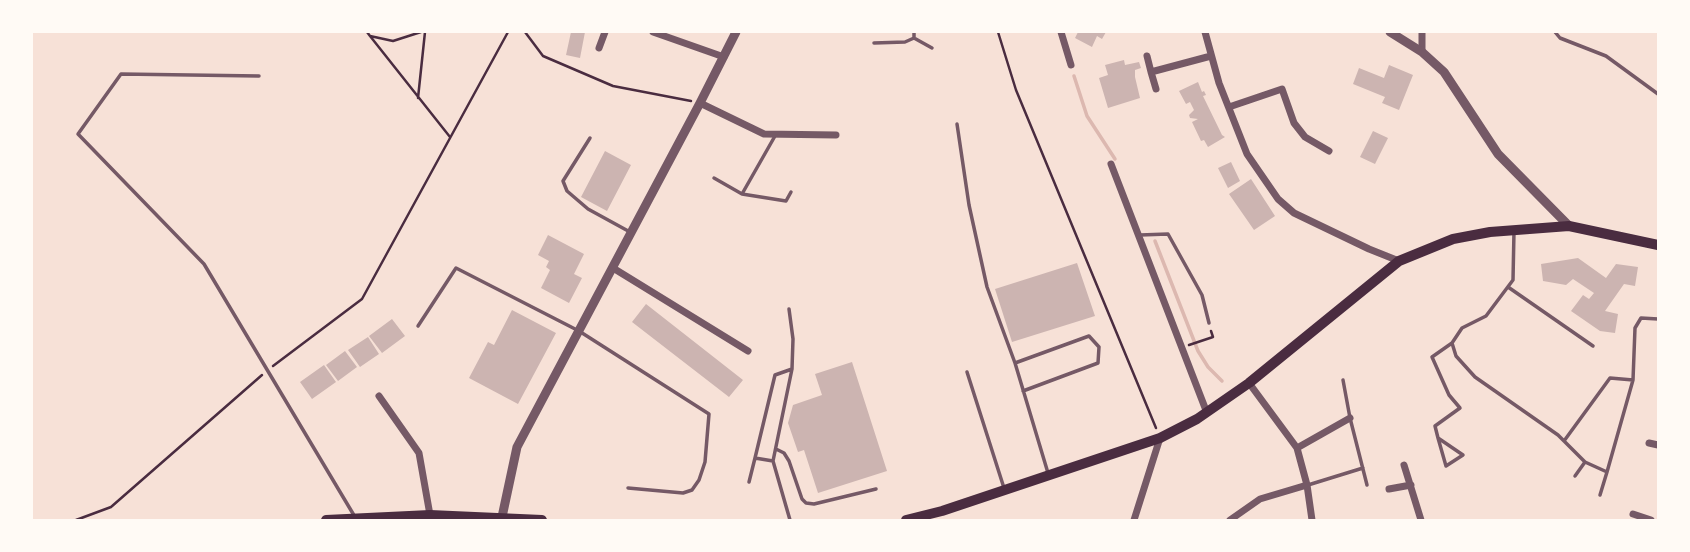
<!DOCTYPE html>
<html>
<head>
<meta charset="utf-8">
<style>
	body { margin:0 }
	#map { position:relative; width:1690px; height:552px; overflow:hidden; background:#f7e1d7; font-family:"DejaVu Sans",sans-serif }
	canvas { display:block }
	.frame { position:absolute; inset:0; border:33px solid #fffaf5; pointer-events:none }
</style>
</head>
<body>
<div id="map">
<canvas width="1690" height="552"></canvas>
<div class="frame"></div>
</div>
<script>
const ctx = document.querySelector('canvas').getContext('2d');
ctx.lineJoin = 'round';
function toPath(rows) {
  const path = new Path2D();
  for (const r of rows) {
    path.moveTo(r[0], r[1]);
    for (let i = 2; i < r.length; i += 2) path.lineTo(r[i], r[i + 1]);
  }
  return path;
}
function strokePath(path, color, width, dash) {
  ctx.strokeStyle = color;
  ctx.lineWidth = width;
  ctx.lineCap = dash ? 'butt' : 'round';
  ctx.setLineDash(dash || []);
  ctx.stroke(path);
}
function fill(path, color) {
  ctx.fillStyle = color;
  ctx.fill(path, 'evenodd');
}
strokePath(toPath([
	[1074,76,1087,116,1115,159],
	[1155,241,1198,351,1208,367,1222,381]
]), '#dcb8b0', 3.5);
fill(toPath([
	[571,32,585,32,580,58,566,55],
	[1078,32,1106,32,1102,39,1097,36,1092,47,1075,38],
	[1124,60,1125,65,1139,62,1141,68,1135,70,1135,77,1140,98,1108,108,1099,78,1108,75,1105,65],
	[1389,65,1413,75,1399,110,1382,103,1385,97,1353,84,1359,68,1384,78],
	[1198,82,1202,92,1204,91,1206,95,1203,96,1222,135,1225,137,1208,147,1204,140,1201,141,1192,122,1198,119,1190,118,1189,115,1194,110,1190,102,1186,104,1179,91],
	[1373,131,1388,138,1375,164,1360,157],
	[605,151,631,165,607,211,581,197],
	[1231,162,1240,181,1228,188,1218,168],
	[1251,179,1275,216,1254,230,1229,194],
	[548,235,584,254,574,274,582,278,569,303,541,288,550,270,546,267,549,261,538,255],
	[1578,258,1606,278,1616,264,1638,267,1635,286,1624,284,1605,311,1618,314,1615,333,1600,331,1571,311,1583,295,1589,299,1594,293,1573,279,1566,285,1543,281,1541,264],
	[1077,263,1095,316,1012,342,995,289],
	[646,304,743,380,729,397,632,322],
	[512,310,556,333,518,404,469,378,488,342,494,345],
	[392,319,405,336,382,353,369,336],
	[368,337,379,354,360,367,348,350],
	[345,351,357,367,338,381,326,365],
	[852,362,887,471,818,493,804,450,798,452,788,423,793,405,822,395,815,374],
	[324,365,336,382,312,399,300,382]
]), '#ccb4b1');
strokePath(toPath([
	[367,32,370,36,393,41,421,32],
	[525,32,543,56,613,86,691,101],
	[998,32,1016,90,1156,428],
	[370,36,450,137],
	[418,98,425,32],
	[1189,345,1213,337,1211,331],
	[273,366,362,299,508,32],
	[76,520,111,507,262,375]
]), '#4a2c40', 2.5);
strokePath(toPath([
	[1555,32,1560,38,1606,56,1658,94],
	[914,38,932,48],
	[874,43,905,42,914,38,914,32],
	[259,76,121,74,78,134,204,264,355,517],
	[957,124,969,205,987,287,1015,363,1048,473],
	[775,136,742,194,786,201,791,192],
	[590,138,563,181,567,191,588,209,630,232],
	[714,178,742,194],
	[1514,231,1513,280,1486,316,1462,328,1452,343,1456,356,1475,377,1558,435,1585,462,1607,472,1633,380,1610,378,1564,441],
	[1140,235,1168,234,1202,295,1209,323],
	[1508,287,1593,346],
	[789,309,793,339,792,369,773,461,790,520],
	[418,326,456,268,579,331,709,414,705,462,699,480,692,490,683,493,628,488],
	[1015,363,1089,336,1099,347,1098,363,1023,391],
	[967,372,1004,488],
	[1343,380,1350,418,1367,485],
	[1633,380,1635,328,1641,318,1658,319],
	[1438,438,1446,466,1463,455,1438,438,1435,426,1460,408,1449,395,1432,357,1452,343],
	[776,449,784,453,789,461,802,499,806,503,814,504,876,489],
	[773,461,755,458,775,375,792,369],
	[1575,476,1585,462],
	[749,482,755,458],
	[1308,485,1363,468],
	[1600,495,1607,472]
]), '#755966', 3.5);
strokePath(toPath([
	[653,32,724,57],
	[1061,32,1071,65],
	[1205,32,1219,83,1247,154,1278,199,1294,213,1369,249,1399,261],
	[599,48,605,32],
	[1422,52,1422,32],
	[1147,56,1151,72],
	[1156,89,1151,72,1211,56],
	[700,103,764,134,836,135],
	[1229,107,1282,89,1294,123,1305,137,1329,151],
	[1111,164,1207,413],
	[613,268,748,351],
	[1249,383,1297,448,1307,485,1312,520],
	[379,396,419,453,430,515],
	[1649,443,1658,445],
	[1297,448,1350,418],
	[1404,465,1421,520],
	[1389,489,1411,485],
	[1633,514,1651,520],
	[1134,520,1160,438],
	[1230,520,1260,499,1307,485]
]), '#755966', 7);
strokePath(toPath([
	[1390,32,1422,52,1444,72,1498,154,1569,226],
	[502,517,517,447,700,103,736,32]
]), '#755966', 9);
strokePath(toPath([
	[326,520,430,515,542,520],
	[906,520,942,511,1160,438,1197,419,1249,383,1399,261,1453,239,1490,232,1569,226,1658,245]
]), '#4a2c40', 10);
</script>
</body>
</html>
